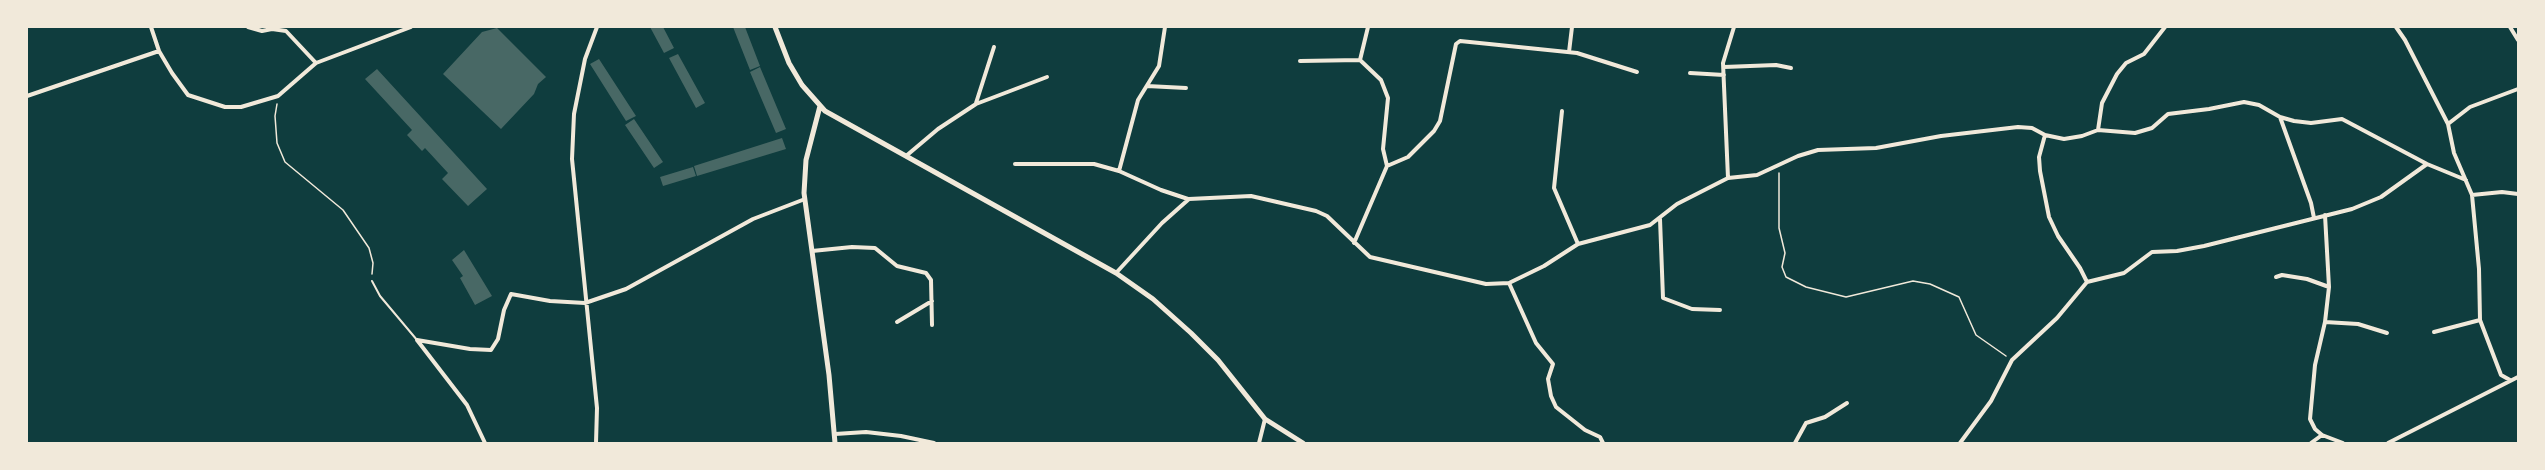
<!DOCTYPE html>
<html>
<head>
<meta charset="utf-8">
<style>
	body { margin:0 }
	#map { position:relative; width:2545px; height:470px; overflow:hidden; background:#0f3d3e; font-family:"PT Sans",sans-serif }
	canvas { display:block }
	.frame { position:absolute; inset:0; border:28px solid #f1e9da; pointer-events:none }
</style>
</head>
<body>
<div id="map">
<canvas width="2545" height="470"></canvas>
<div class="frame"></div>
</div>
<script>
const ctx = document.querySelector('canvas').getContext('2d');
ctx.lineJoin = 'round';
function fill(path, color) {
  ctx.fillStyle = color;
  ctx.fill(path, 'evenodd');
}
function toPath(rows) {
  const path = new Path2D();
  for (const r of rows) {
    path.moveTo(r[0], r[1]);
    for (let i = 2; i < r.length; i += 2) path.lineTo(r[i], r[i + 1]);
  }
  return path;
}
function strokePath(path, color, width, dash) {
  ctx.strokeStyle = color;
  ctx.lineWidth = width;
  ctx.lineCap = dash ? 'butt' : 'round';
  ctx.setLineDash(dash || []);
  ctx.stroke(path);
}
fill(toPath([
	[650,27,663,27,674,48,664,53],
	[733,27,745,27,760,66,750,70],
	[497,28,546,77,538,84,534,94,501,129,443,74,482,32],
	[678,54,705,103,696,108,669,58],
	[599,59,636,116,626,121,590,64],
	[760,67,786,129,776,133,750,72],
	[377,69,487,189,468,206,442,179,448,173,425,148,422,151,407,135,412,130,365,79],
	[634,119,663,162,654,168,625,125],
	[782,138,786,149,697,176,694,166],
	[693,167,696,176,663,186,660,177],
	[464,250,492,296,475,305,460,278,463,276,452,260]
]), '#486865');
strokePath(toPath([
	[277,104,275,116,277,143,285,162,343,210,369,248,373,263,372,274],
	[1779,173,1779,228,1785,253,1782,267,1786,277,1806,287,1846,297,1913,281,1930,284,1959,297,1976,335,2006,356]
]), '#f1e9da', 1.5);
strokePath(toPath([
	[372,281,380,296,417,340]
]), '#f1e9da', 2);
strokePath(toPath([
	[151,27,159,51],
	[248,27,262,31,272,29,286,31,316,63],
	[2396,27,2405,40,2448,124,2454,153,2472,195,2479,269,2480,320,2501,375,2510,380],
	[2510,27,2518,40],
	[1569,52,1572,27],
	[1300,61,1360,60],
	[1724,67,1776,65,1791,68],
	[1690,73,1724,75],
	[1147,86,1186,88],
	[27,96,159,51,172,73,188,95,225,107,241,107,278,96,316,63,411,27],
	[976,103,994,47],
	[1562,111,1554,188,1578,244],
	[2280,117,2311,203,2314,218],
	[2448,124,2470,107,2518,89],
	[2098,130,2102,103,2117,74,2126,63,2144,54,2165,27],
	[2045,135,2039,157,2040,171,2049,217,2058,236,2080,268,2087,282],
	[906,156,938,129,976,104,1047,77],
	[1015,164,1094,164,1119,171,1161,190,1188,199],
	[1387,166,1408,157,1434,131,1440,121,1456,44,1460,41,1577,53,1637,72],
	[1119,171,1138,100,1159,66,1165,27],
	[1728,178,1723,63,1734,27],
	[2472,195,2502,192,2518,194],
	[2325,215,2329,287,2325,322,2315,365,2310,419,2315,429,2322,435,2343,443],
	[1660,219,1663,298,1692,309,1720,310],
	[1354,243,1387,166,1383,149,1388,98,1381,80,1360,60,1368,27],
	[812,251,852,247,875,248,897,266,926,273,931,280,932,325],
	[1116,273,1162,223,1189,199,1251,196,1316,211,1327,216,1370,257,1486,284,1509,283,1544,266,1578,244,1650,225,1677,204,1728,178,1757,175,1798,156,1818,150,1876,148,1941,136,2018,127,2032,128,2045,135,2064,139,2082,136,2098,130,2135,133,2152,128,2168,114,2209,109,2244,102,2259,105,2280,117,2294,121,2311,123,2342,119,2427,164,2466,180],
	[2276,277,2282,275,2307,279,2329,287],
	[1509,283,1536,343,1553,364,1548,379,1551,396,1556,407,1585,430,1600,437,1603,443],
	[897,322,932,301],
	[2325,322,2358,324,2387,333],
	[2434,332,2480,320],
	[417,340,470,349,491,350,498,339,504,310,511,294,550,301,585,303,626,289,753,219,805,199],
	[417,340,467,405,485,443],
	[835,434,866,432,901,436,934,443],
	[596,443,597,408,572,159,574,114,585,59,597,27],
	[1259,443,1265,419],
	[1795,443,1806,423,1825,417,1847,403],
	[1960,443,1991,401,2012,360,2057,318,2087,282,2124,273,2152,252,2177,251,2204,246,2352,209,2381,197,2427,164],
	[2311,443,2322,435],
	[2388,443,2518,377]
]), '#f1e9da', 4);
strokePath(toPath([
	[775,27,789,63,802,85,825,111,1116,273,1153,299,1191,333,1218,360,1265,419,1303,443],
	[820,106,806,160,804,193,829,375,835,443]
]), '#f1e9da', 5);
</script>
</body>
</html>
